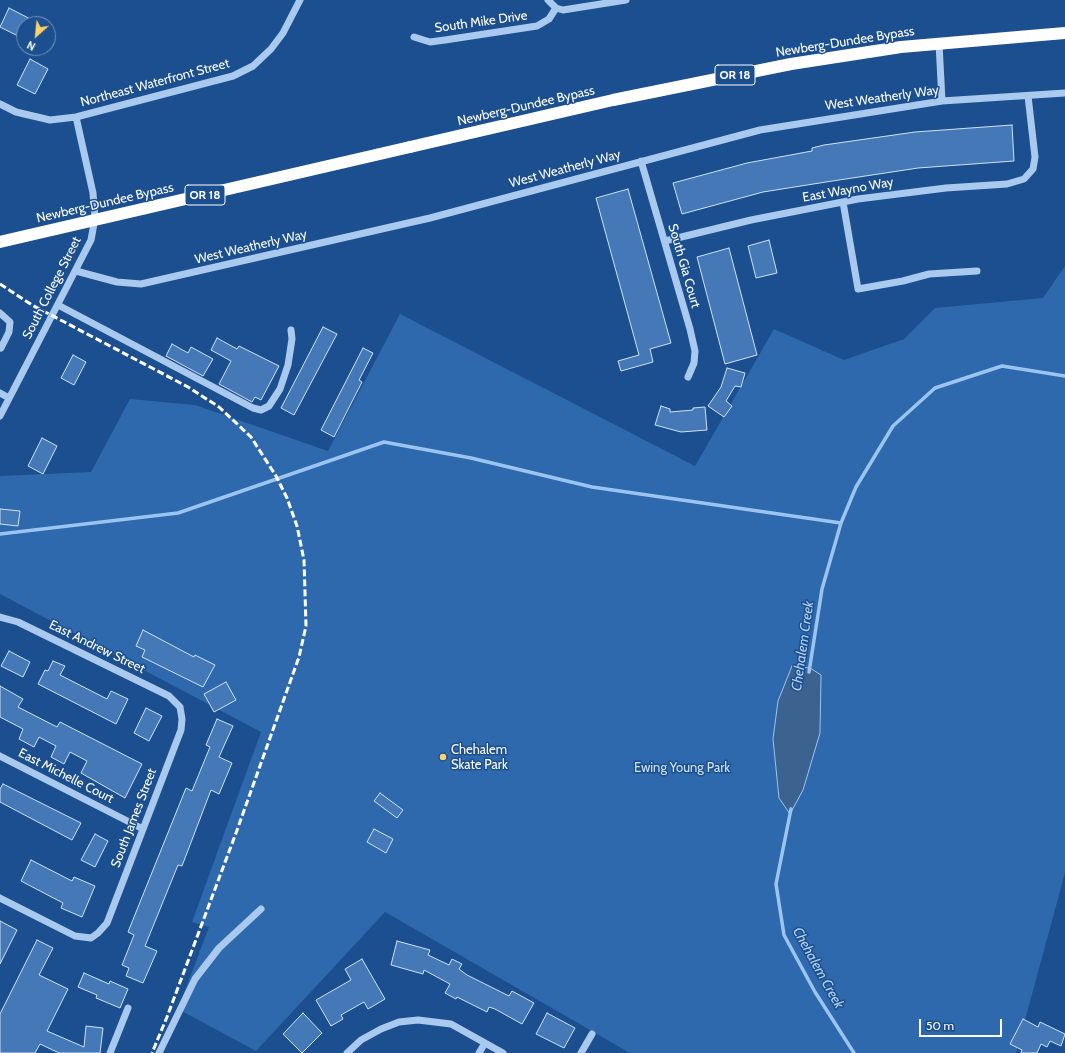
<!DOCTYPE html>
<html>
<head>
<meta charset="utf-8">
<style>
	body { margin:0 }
	#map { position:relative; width:1065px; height:1053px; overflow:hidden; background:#1b4f8f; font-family:Cabin,sans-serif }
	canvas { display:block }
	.north { position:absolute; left:16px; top:16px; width:40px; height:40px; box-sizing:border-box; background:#1b4f8f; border:1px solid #7695bc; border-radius:50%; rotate:207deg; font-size:11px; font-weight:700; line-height:16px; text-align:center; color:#fff }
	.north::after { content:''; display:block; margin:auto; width:14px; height:18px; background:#ffd166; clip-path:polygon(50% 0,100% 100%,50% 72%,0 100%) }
	.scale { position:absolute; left:919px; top:1019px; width:83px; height:18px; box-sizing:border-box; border:2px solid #fff; border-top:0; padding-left:5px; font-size:12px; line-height:14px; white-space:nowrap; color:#fff; -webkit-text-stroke:3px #1b4f8f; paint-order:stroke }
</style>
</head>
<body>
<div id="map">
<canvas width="1065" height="1053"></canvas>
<div class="north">N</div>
<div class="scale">50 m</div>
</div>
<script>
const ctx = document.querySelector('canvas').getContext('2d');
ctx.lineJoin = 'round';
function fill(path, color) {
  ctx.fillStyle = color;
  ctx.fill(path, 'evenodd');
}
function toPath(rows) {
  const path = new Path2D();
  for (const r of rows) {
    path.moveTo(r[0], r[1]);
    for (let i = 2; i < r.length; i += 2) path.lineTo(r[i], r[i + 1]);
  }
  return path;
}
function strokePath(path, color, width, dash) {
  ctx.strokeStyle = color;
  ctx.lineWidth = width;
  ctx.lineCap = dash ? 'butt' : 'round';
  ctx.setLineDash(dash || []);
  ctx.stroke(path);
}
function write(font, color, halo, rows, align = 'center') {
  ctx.font = font + ' Cabin,sans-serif';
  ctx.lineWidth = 3;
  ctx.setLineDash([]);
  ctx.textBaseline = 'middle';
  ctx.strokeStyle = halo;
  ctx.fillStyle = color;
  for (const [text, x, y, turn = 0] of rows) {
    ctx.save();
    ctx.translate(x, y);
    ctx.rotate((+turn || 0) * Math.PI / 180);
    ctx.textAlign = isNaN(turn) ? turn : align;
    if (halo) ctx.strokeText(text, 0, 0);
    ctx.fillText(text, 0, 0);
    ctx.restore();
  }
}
fill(toPath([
	[1065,266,1065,873,1016,1053,630,1053,385,912,256,1051,178,1009,209,927,192,922,261,732,0,594,0,476,91,472,130,399,195,405,328,451,400,314,695,466,774,329,844,360,904,339,935,308,1043,298]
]), '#2e69ad');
const water = toPath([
	[792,666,810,668,821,675,820,733,803,790,790,814,779,798,773,739,778,701,792,666]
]);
fill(water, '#3c6290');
strokePath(water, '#9cc4f0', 1);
strokePath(toPath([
	[0,534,178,513,384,442,471,458,592,487,841,523],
	[809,672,822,589,841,523,856,487,893,426,935,388,1002,366,1065,376],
	[791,809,776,884,784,935,815,992,854,1053]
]), '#9cc4f0', 3.5);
const building = toPath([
	[9,8,40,24,24,24,24,39,0,27,9,8],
	[30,59,48,69,35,94,17,85,30,59],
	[1012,125,1014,161,918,168,826,182,763,192,682,214,673,183,747,163,812,151,812,148,824,145,915,132,1012,125],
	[628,189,671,343,650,349,653,362,621,371,618,361,639,355,596,198,628,189],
	[769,240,777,273,756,278,748,246,769,240],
	[729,248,757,355,725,364,697,257,729,248],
	[323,327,337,334,294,415,281,408,323,327],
	[217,338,237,349,239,346,279,366,261,400,255,397,252,402,219,384,231,361,211,350,217,338],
	[172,344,188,353,191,347,213,359,203,376,166,356,172,344],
	[363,348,373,353,359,380,362,382,334,437,321,430,363,348],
	[73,355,86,362,74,385,61,378,73,355],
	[727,368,745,373,741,387,735,386,726,401,732,406,724,417,708,406,721,387,727,368],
	[661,406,670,409,670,412,693,410,693,408,705,407,707,430,681,432,655,425,661,406],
	[42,438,57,446,43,474,28,466,42,438],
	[0,509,20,511,18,526,0,524,0,509],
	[143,630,194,657,195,655,215,665,203,687,142,657,145,650,136,646,143,630],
	[9,651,30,662,23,677,1,666,9,651],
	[53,661,65,666,60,675,107,699,111,691,128,699,116,724,38,684,45,670,48,671,53,661],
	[226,682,236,700,214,712,204,694,226,682],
	[0,686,23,699,18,707,57,727,60,722,142,764,125,798,81,773,87,761,70,752,64,764,51,757,56,746,39,737,34,747,19,739,23,729,0,717,0,686],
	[146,708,162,716,149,741,134,733,146,708],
	[217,719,233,726,219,757,232,763,219,794,211,790,182,866,178,865,145,946,157,951,143,983,126,976,129,968,122,965,134,935,128,932,186,788,192,791,210,747,206,745,217,719],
	[3,784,81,823,72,840,0,802,0,789,3,784],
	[380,793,403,810,397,818,374,801,380,793],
	[374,829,393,839,386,853,367,842,374,829],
	[95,834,108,841,95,867,81,860,95,834],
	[31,860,72,881,74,877,95,886,82,917,61,908,63,903,21,881,31,860],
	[0,921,17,930,0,964,0,921],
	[37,940,53,948,39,975,68,989,47,1031,84,1047,86,1026,103,1028,100,1053,59,1053,40,1044,35,1053,0,1053,0,1014,37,940],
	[397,941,430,950,428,955,449,965,452,959,462,964,459,969,467,975,509,996,512,991,534,1003,522,1024,495,1009,489,1007,487,1012,457,997,456,999,445,993,450,984,424,970,423,974,391,965,397,941],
	[362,959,385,999,368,1009,364,1002,341,1015,343,1019,331,1026,316,1000,351,980,345,969,362,959],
	[84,973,109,984,110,981,128,989,120,1008,96,998,97,995,78,987,84,973],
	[303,1013,322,1033,302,1053,283,1034,303,1013],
	[547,1013,575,1028,564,1048,536,1034,547,1013],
	[1023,1019,1038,1027,1040,1022,1065,1034,1061,1046,1050,1041,1047,1047,1041,1044,1037,1053,1021,1053,1022,1050,1010,1044,1023,1019]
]);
fill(building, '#4478b7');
strokePath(building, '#cfe3fa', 1);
strokePath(toPath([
	[548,0,556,8,563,10,626,0],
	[414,37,430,42,445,40,537,26,549,19,556,8],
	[939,43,942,101],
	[0,104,16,112,50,120,76,117,233,76,253,66,271,49,283,33,300,0],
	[641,161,690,329,695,351,694,363,688,377],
	[843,202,858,289,903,281,929,274,977,271],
	[665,241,751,220,858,199,946,188,1007,184,1024,179,1033,169,1035,157,1028,96],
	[76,271,117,282,141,284,430,218,760,130,942,101,1065,93],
	[58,305,253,408,261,410,269,406,280,389,288,365,292,339,291,330],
	[0,313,10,322,9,332,1,348],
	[0,393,9,398],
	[0,416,91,240,95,218,93,193,76,117],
	[0,617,18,622,169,696,180,707,182,719,181,730,107,923,98,933,91,938,75,936,0,898],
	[0,756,143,829],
	[110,1053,128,1008],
	[159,1053,195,979,219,948,261,909],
	[347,1053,361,1040,381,1029,399,1022,418,1020,451,1024,503,1053],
	[479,1053,485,1043],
	[581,1053,592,1034]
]), '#a9c9ee', 7);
strokePath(toPath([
	[410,147,613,100,791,64,901,47,1065,33]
]), '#fff', 12);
strokePath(toPath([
	[0,284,32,305,188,387,219,407,251,437,276,476,287,498,297,526,304,560,306,626,299,657,236,833,167,1017,152,1053]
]), '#fff', 3, [7, 3]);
strokePath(toPath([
	[0,242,410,147]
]), '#fff', 12);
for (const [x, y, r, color] of [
	[443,757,4,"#ffd166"]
]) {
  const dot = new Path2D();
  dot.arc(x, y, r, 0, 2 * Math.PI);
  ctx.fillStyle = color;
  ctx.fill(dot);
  strokePath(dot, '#1b4f8f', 1.5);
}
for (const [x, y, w] of [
	[735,75,40],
	[205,195,40]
]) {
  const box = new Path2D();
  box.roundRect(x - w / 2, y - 10, w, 20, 3);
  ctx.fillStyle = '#1b4f8f';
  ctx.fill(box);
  strokePath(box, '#fff', 1);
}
write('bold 12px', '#fff', null, [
	["OR 18",735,75],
	["OR 18",205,195]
]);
write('13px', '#fff', '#1b4f8f', [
	["South Mike Drive",481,22,-8],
	["Newberg-Dundee Bypass",845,42,-9],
	["Northeast Waterfront Street",155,83,-15],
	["West Weatherly Way",882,98,-8],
	["Newberg-Dundee Bypass",526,106,-13],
	["West Weatherly Way",565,169,-15],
	["East Wayno Way",848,190,-10],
	["Newberg-Dundee Bypass",105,203,-13],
	["West Weatherly Way",251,247,-13],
	["South Gia Court",684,266,74],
	["South College Street",52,288,-63],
	["East Andrew Street",97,647,26],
	["East Michelle Court",66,776,27],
	["South James Street",134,818,-69]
]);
write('13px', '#fff', '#1b4f8f', [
	["Chehalem",451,750],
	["Skate Park",451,765]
], 'left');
write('13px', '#cfe3fa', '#1b4f8f', [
	["Ewing Young Park",682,768]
]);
write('italic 14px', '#b5d3f5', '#1b4f8f', [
	["Chehalem Creek",803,646,-82],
	["Chehalem Creek",818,968,61]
]);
</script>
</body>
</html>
